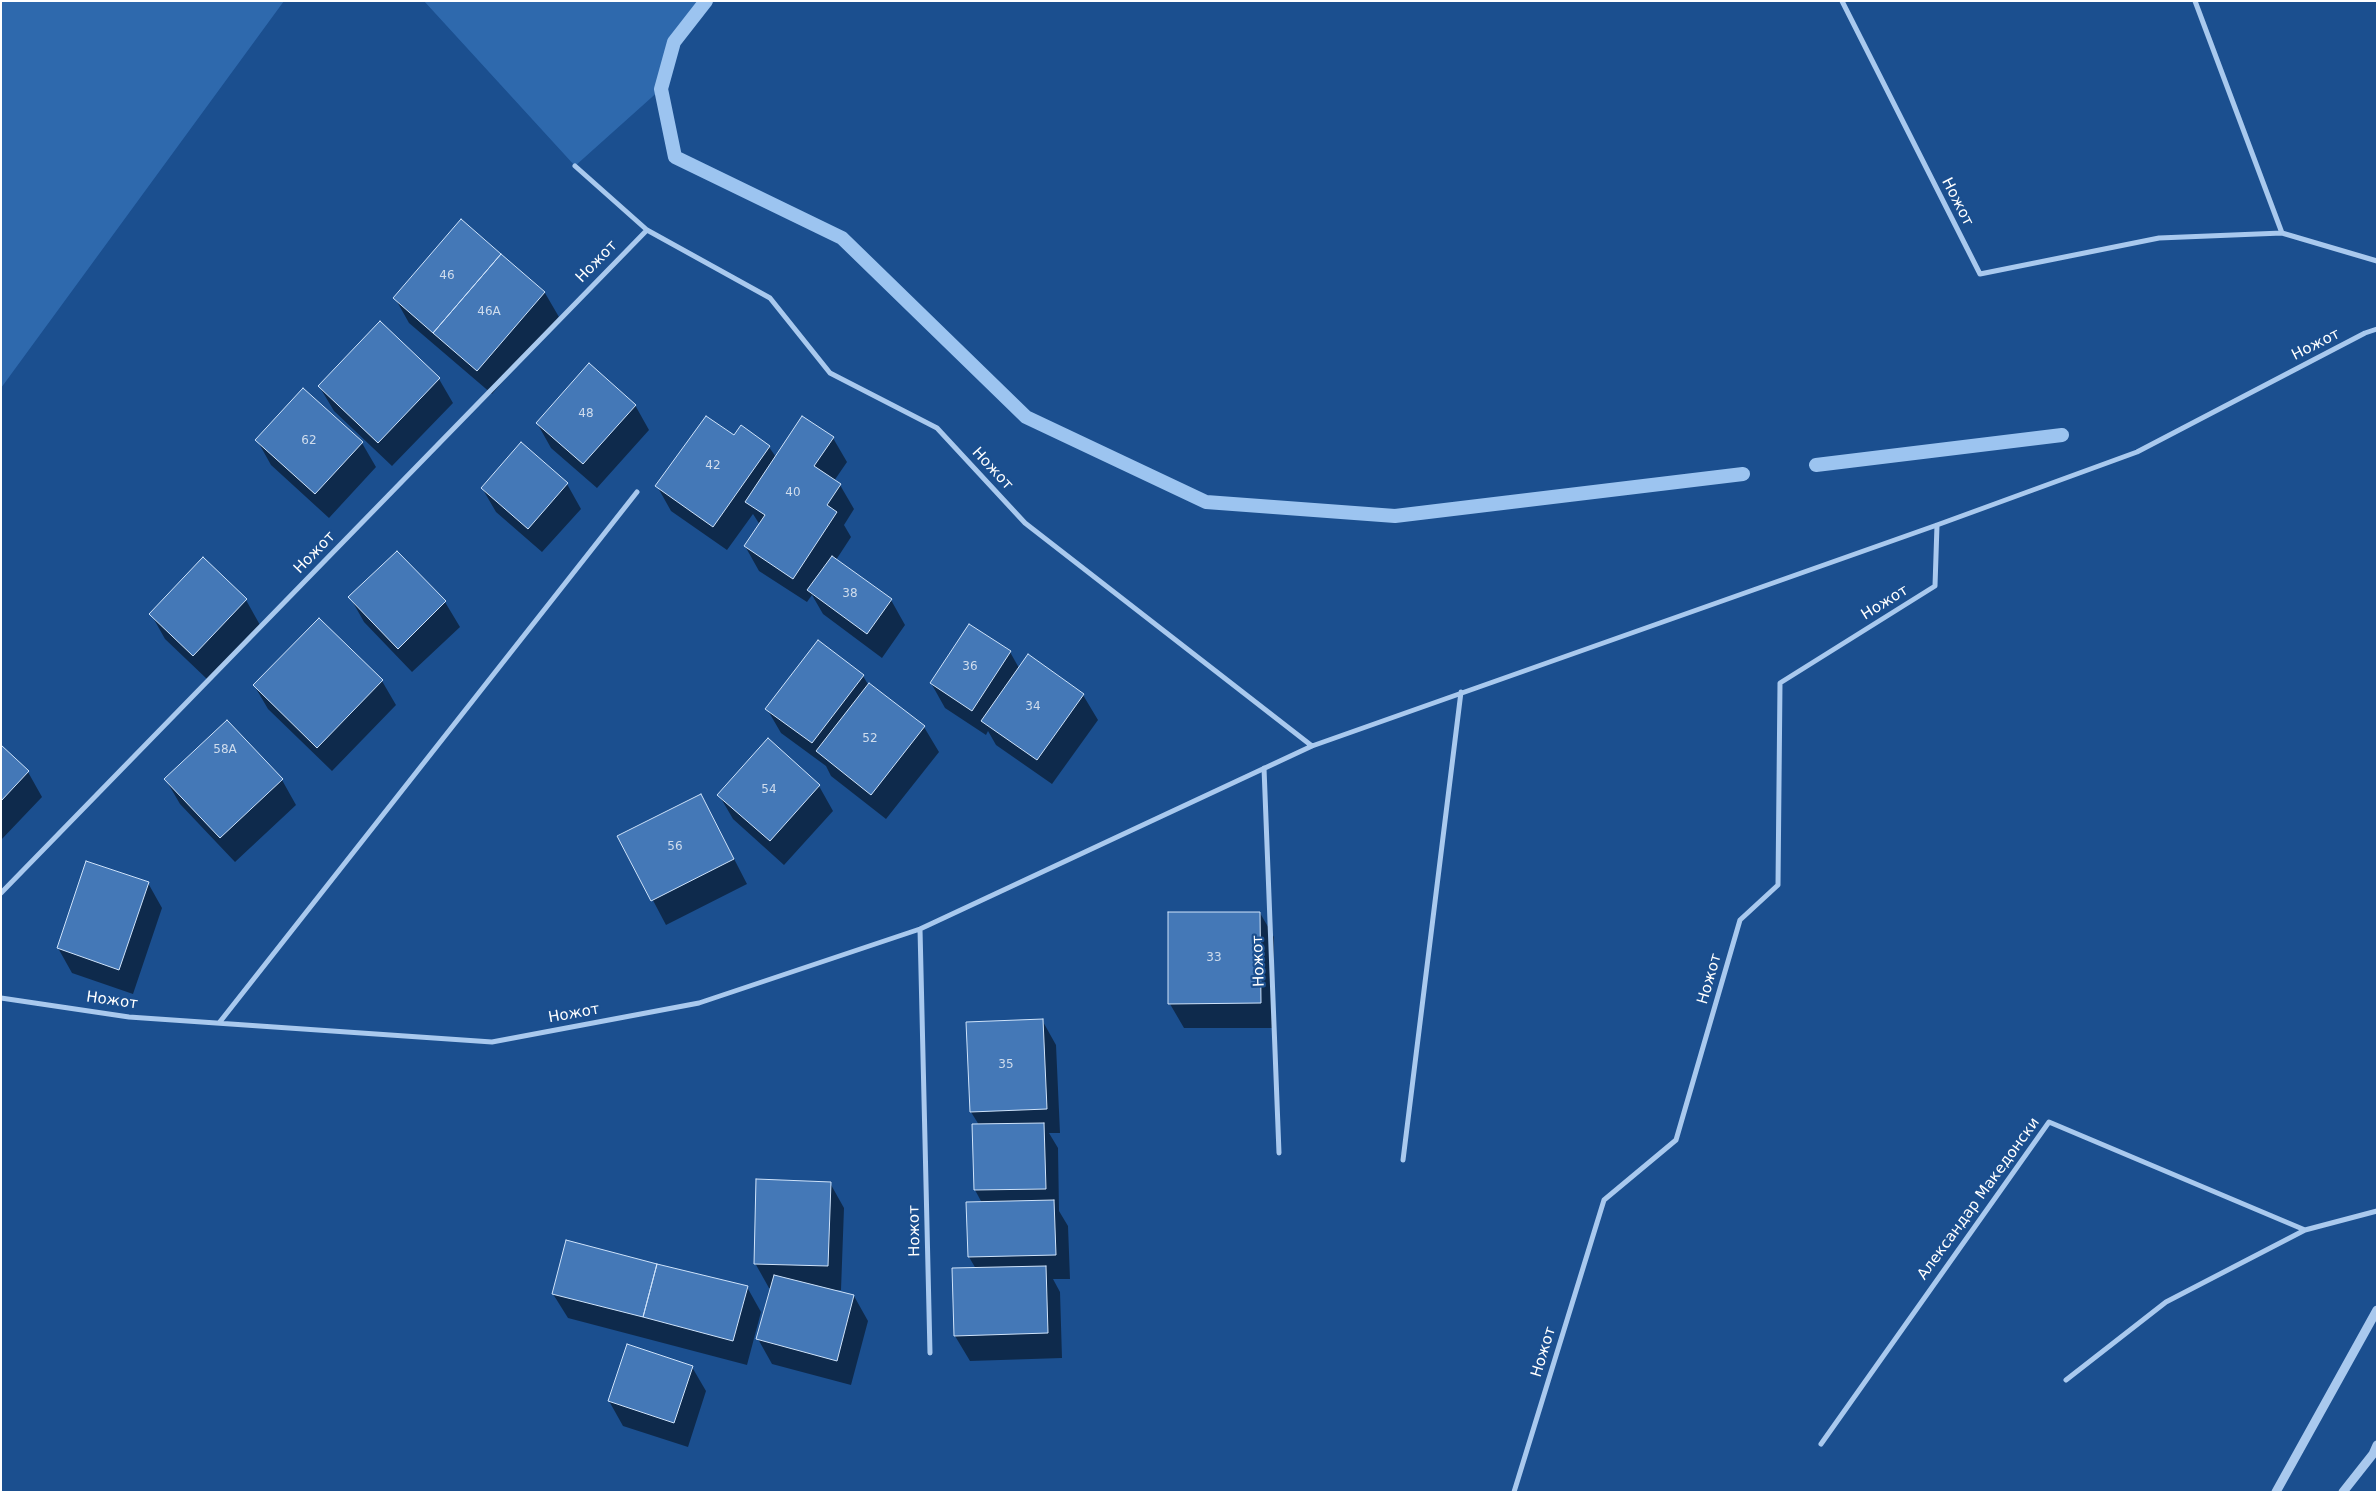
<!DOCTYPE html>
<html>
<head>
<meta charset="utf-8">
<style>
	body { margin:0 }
	#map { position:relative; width:2378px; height:1493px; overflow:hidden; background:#1b4f8f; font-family:"DejaVu Sans",sans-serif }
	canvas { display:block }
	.frame { position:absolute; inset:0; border:2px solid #fff; pointer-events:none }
</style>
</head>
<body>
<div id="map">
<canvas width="2378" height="1493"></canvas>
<div class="frame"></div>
</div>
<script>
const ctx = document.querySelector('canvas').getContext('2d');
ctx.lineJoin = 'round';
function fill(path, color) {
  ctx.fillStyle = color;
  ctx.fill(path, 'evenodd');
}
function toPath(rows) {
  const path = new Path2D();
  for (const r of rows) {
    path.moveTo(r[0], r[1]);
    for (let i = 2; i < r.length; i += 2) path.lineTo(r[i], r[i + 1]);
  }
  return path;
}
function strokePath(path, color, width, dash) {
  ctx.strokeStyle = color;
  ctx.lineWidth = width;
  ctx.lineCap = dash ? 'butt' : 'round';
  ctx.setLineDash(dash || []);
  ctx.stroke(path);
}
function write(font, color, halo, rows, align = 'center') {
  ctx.font = font + ' "DejaVu Sans",sans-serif';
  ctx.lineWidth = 4.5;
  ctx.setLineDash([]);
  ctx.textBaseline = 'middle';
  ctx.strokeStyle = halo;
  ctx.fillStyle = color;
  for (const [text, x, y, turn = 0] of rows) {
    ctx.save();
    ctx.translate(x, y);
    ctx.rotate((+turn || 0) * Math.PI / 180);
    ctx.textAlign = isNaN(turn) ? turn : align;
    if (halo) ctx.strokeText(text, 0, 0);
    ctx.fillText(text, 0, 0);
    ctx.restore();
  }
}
fill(toPath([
	[1,1,284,1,1,388],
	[424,1,706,1,674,42,661,89,575,166]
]), '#2e69ad');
fill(toPath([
	[461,220,545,293,559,317,492,394,409,323,395,298],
	[439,379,453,403,392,466,334,411,319,386],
	[635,405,649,430,597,488,551,448,537,423],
	[734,437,769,447,776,457,833,438,847,462,834,481,840,485,854,509,844,525,851,537,836,560,891,600,905,625,882,658,823,614,812,595,807,602,759,571,745,546,760,525,753,514,727,550,671,511,657,486],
	[257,440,362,443,376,467,329,518,271,465],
	[567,484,581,509,542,552,496,512,482,488],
	[396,553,445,602,460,627,412,672,364,622,350,597],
	[203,559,246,600,260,625,208,680,165,639,151,614],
	[319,619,382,681,396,705,332,771,268,709,254,685],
	[969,625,1010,652,1019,668,1028,656,1083,695,1098,720,1052,784,996,745,988,731,986,735,945,708,931,683],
	[863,676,869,686,924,727,939,752,886,819,831,776,826,766,781,733,767,709],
	[227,722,282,780,296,805,235,862,180,804,166,780],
	[768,740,819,786,833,811,784,865,733,819,719,795],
	[1,747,28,772,42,797,1,840],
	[714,820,747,884,666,925,619,836],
	[148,883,162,908,133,994,72,973,58,948],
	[1260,913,1274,937,1274,1028,1184,1028,1170,1004],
	[1042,1020,1056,1045,1060,1133,1049,1133,1058,1148,1059,1211,1068,1226,1070,1279,1053,1279,1060,1292,1062,1358,970,1361,955,1336,954,1269,976,1269,969,1257,982,1203,975,1190,979,1125,971,1112],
	[830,1183,844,1208,841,1290,833,1290,854,1296,868,1321,851,1385,772,1364,758,1339,771,1288,769,1288,755,1263],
	[747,1287,761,1312,747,1365,568,1318,553,1294],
	[692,1367,706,1391,688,1447,623,1426,609,1401]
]), '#0007');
strokePath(toPath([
	[706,1,674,42,661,89,675,157,842,238,1026,417,1206,502,1395,516,1743,474],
	[1816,465,2062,435]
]), '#9cc4f0', 14);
const building = toPath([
	[461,219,501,254,433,333,393,298,461,219],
	[501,254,545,292,477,371,433,333,501,254],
	[380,321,440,378,378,443,318,386,380,321],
	[589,363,636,405,583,464,536,423,589,363],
	[303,388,363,442,315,494,255,440,303,388],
	[706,416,734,435,741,425,770,446,713,527,655,486,706,416],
	[802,416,834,437,814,466,841,484,827,505,837,512,793,579,744,546,765,515,745,502,802,416],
	[521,442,568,483,528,529,481,488,521,442],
	[397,551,446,601,398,649,348,597,397,551],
	[832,556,892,599,867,634,807,590,832,556],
	[203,557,247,599,193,656,149,614,203,557],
	[319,618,383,680,317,748,253,685,319,618],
	[969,624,1011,651,972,711,930,683,969,624],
	[818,640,864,675,812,743,765,709,818,640],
	[1028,654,1084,694,1037,760,981,721,1028,654],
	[869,683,925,726,871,795,816,751,869,683],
	[227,720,283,779,220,838,164,779,227,720],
	[768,738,820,785,770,841,717,795,768,738],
	[1,745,29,771,1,801,1,745],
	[701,794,734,859,651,901,617,836,701,794],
	[86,861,149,882,119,970,57,948,86,861],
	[1168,912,1260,912,1261,1003,1168,1004,1168,912],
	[1043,1019,1047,1109,970,1112,966,1022,1043,1019],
	[1044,1123,1046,1189,974,1190,972,1124,1044,1123],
	[756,1179,831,1182,828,1266,754,1264,756,1179],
	[1054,1200,1056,1255,968,1257,966,1202,1054,1200],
	[566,1240,657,1264,643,1317,552,1294,566,1240],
	[657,1264,748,1286,733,1341,643,1317,657,1264],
	[1046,1266,1048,1333,954,1336,952,1268,1046,1266],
	[774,1275,854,1295,837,1361,756,1339,774,1275],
	[627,1344,693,1366,674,1423,608,1401,627,1344]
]);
fill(building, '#4478b7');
strokePath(building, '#cfe3fa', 1);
strokePath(toPath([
	[1842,1,1980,274,2159,238,2282,233,2377,261],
	[2195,1,2282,233],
	[575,166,647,230,770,298,830,373,937,428,1025,523,1312,746],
	[1264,768,1279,1153],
	[1,893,647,230],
	[920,929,930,1353],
	[1,998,129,1017,492,1042,699,1003,920,929,1312,746,1937,525,2137,452,2365,333,2377,329],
	[219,1023,637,492],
	[1403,1160,1461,692],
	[2066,1380,2166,1302,2305,1230,2377,1211],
	[1821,1444,2049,1122,2305,1230],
	[1514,1492,1604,1200,1676,1140,1740,920,1778,885,1780,683,1935,586,1937,525]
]), '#a9c9ee', 5);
strokePath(toPath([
	[2276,1492,2377,1310],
	[2343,1492,2373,1454,2377,1445]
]), '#a9c9ee', 9);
write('12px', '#d0dded', null, [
	["46",447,276],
	["46А",489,312],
	["48",586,414],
	["62",309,441],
	["42",713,466],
	["40",793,493],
	["38",850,594],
	["36",970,667],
	["34",1033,707],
	["52",870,739],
	["58А",225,750],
	["54",769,790],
	["56",675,847],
	["33",1214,958],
	["35",1006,1065]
]);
write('15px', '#fff', '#1b4f8f', [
	["Ножот",1957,202,63],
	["Ножот",597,262,-46],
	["Ножот",2316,345,-27],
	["Ножот",992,469,47],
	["Ножот",315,553,-46],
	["Ножот",1885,603,-32],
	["Ножот",1259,961,-92],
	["Ножот",1710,979,-74],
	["Ножот",112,1001,8],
	["Ножот",574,1014,-10],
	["Александар Македонски",1979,1199,-54],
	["Ножот",915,1231,-91],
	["Ножот",1544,1352,-73]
]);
</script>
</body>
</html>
